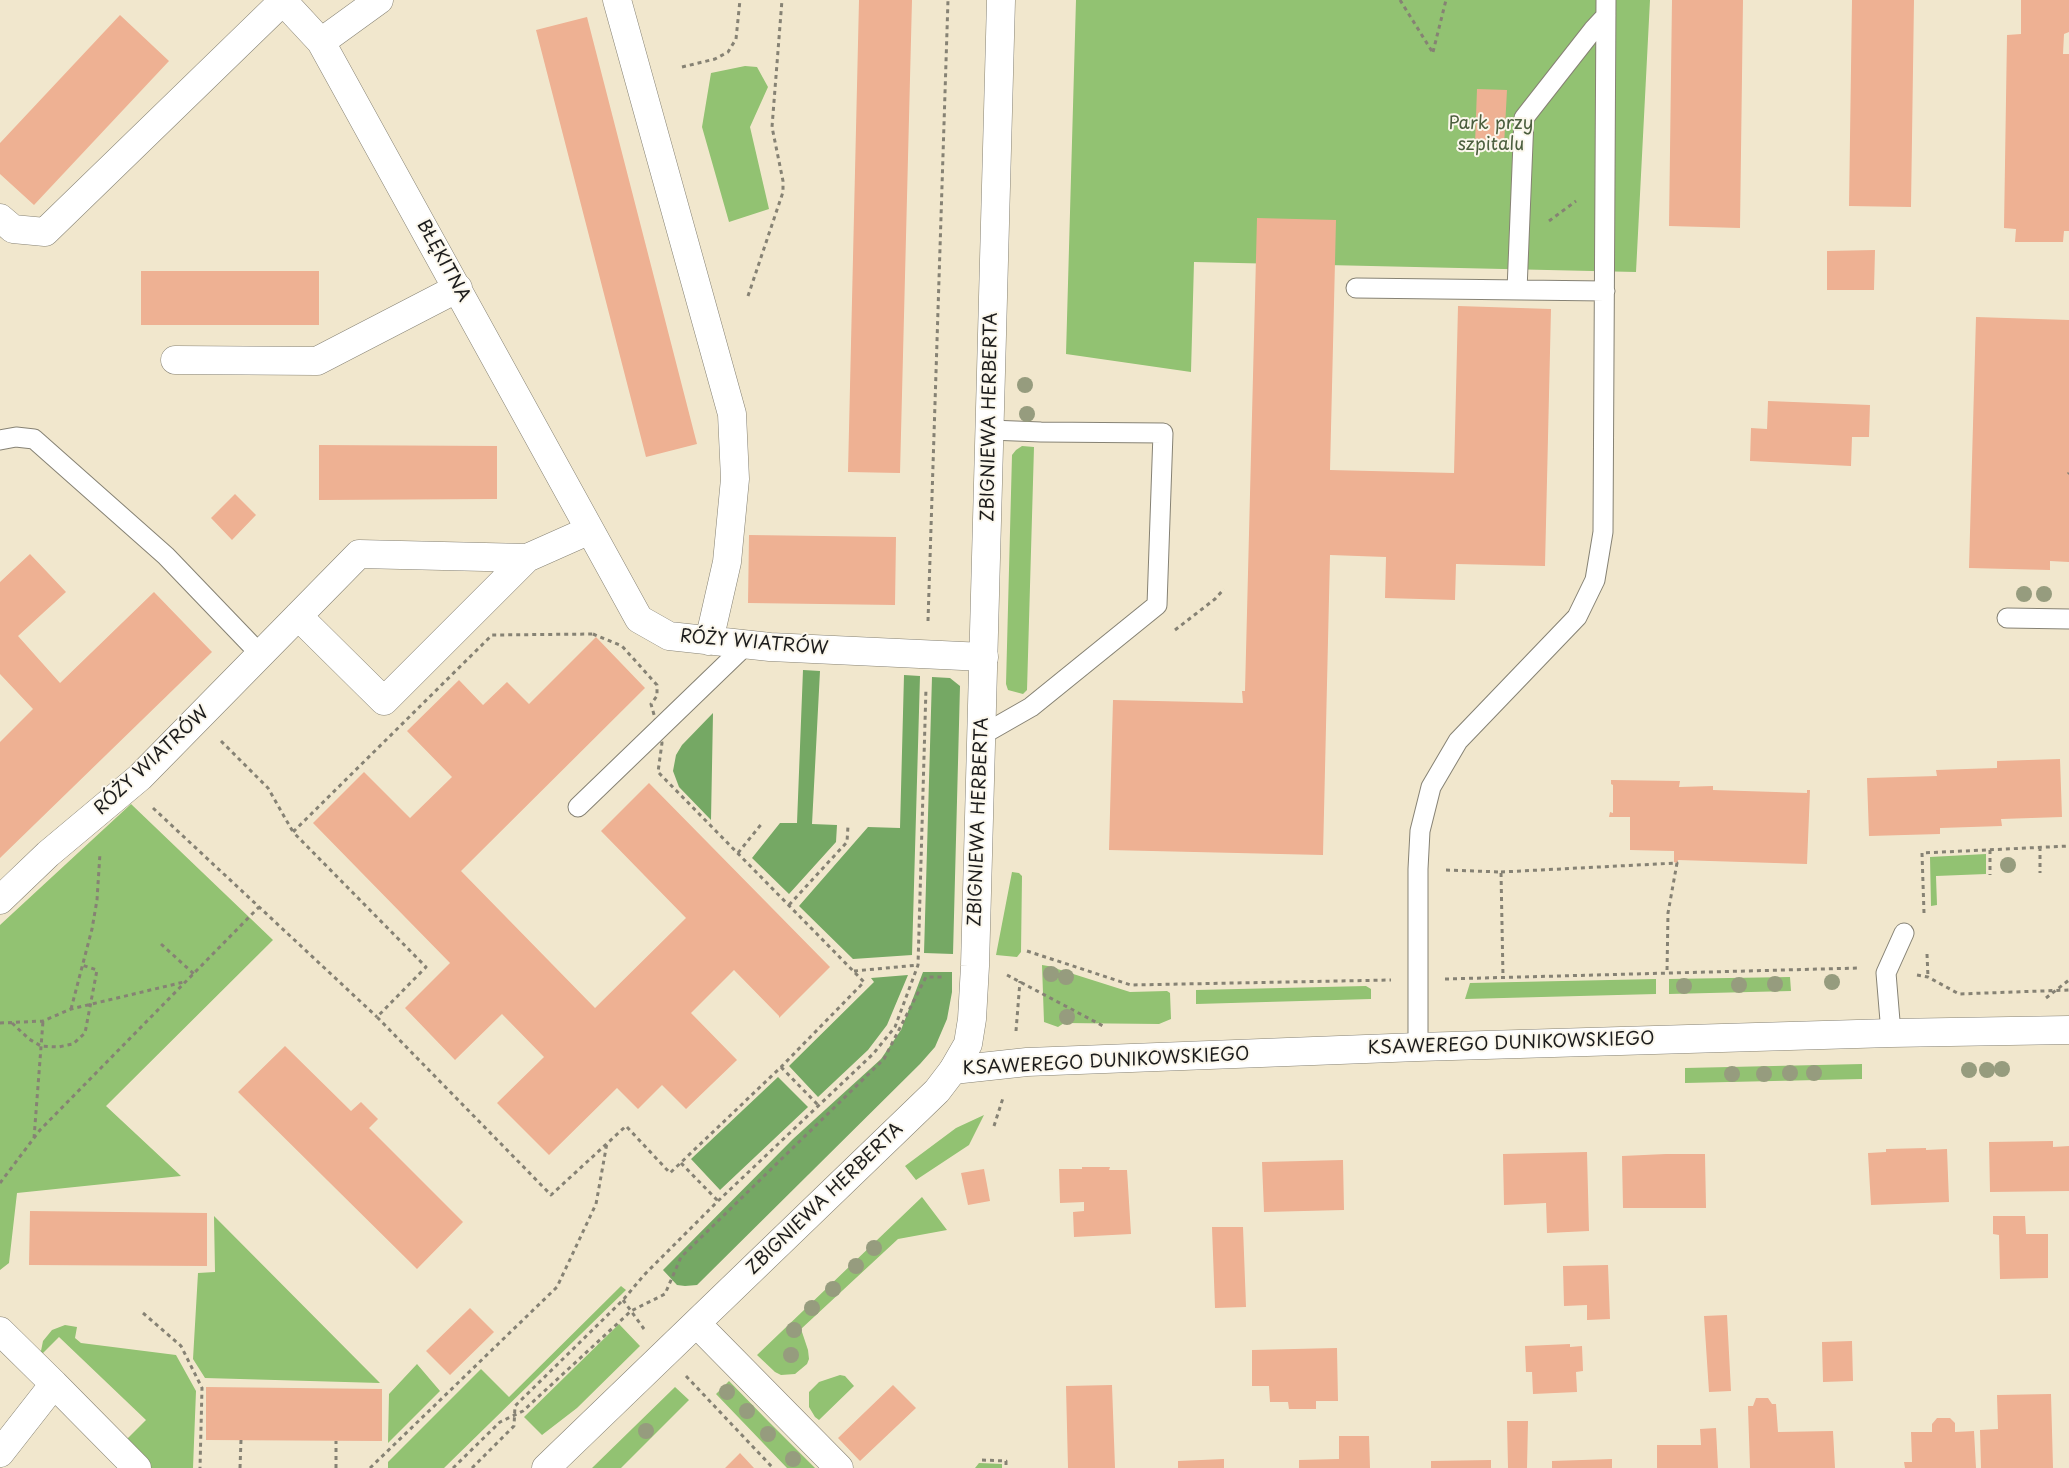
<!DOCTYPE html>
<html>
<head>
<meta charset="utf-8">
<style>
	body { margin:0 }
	canvas { display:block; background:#f1e7cd }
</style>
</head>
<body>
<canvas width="2069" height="1468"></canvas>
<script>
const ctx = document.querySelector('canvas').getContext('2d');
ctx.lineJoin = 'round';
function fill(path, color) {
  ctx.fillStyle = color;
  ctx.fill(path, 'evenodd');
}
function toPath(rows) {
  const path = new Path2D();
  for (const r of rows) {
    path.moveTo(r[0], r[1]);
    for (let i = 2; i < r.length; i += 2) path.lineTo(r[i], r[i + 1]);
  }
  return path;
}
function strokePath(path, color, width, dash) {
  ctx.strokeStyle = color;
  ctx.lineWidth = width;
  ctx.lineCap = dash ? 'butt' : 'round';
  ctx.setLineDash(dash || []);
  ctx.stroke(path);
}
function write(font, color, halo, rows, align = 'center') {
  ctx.font = font + ' "Playpen Sans",sans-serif';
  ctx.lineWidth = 4;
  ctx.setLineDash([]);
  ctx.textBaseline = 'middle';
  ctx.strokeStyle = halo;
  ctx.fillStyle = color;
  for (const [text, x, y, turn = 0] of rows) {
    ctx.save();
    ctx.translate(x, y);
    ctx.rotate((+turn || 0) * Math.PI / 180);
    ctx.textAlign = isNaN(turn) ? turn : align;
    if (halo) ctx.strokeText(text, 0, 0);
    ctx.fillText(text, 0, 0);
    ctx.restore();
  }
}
fill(toPath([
	[1076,0,1650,0,1636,272,1194,262,1191,372,1066,354],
	[745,66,757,67,768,87,750,127,769,209,729,222,702,127,711,73],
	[1022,446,1034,447,1027,690,1023,694,1008,690,1006,684,1012,455,1016,450],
	[131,804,273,940,106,1106,181,1176,17,1193,9,1263,0,1270,0,925],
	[1986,854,1986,874,1936,876,1937,905,1931,906,1930,857],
	[1012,872,1019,873,1022,876,1021,952,1017,957,996,955],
	[1042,965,1048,966,1130,992,1167,991,1170,993,1171,1019,1159,1024,1064,1023,1058,1027,1044,1022],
	[1790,977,1791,991,1669,994,1669,979],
	[1656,979,1656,994,1465,999,1470,983],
	[1366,986,1371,989,1371,999,1196,1004,1196,990],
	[1862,1064,1862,1079,1685,1083,1685,1068],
	[984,1115,969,1145,916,1180,905,1166,956,1128],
	[922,1197,947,1230,898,1239,801,1329,808,1350,809,1359,807,1364,795,1374,781,1375,775,1372,757,1355],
	[214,1216,380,1383,205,1378,193,1359,198,1273,215,1272],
	[621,1286,626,1290,444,1468,388,1468,388,1462,481,1369,509,1397],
	[619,1324,640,1346,577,1408,542,1435,524,1417],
	[65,1325,77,1327,75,1338,81,1343,176,1355,196,1391,193,1468,150,1468,125,1441,146,1420,59,1337,40,1356,43,1341,52,1330],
	[417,1364,440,1391,388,1443,389,1394],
	[840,1375,845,1376,854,1386,819,1420,815,1417,809,1407,809,1392,819,1382],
	[729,1381,769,1422,815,1468,787,1468,716,1394],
	[675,1387,689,1400,621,1468,592,1468],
	[979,1463,1002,1464,1002,1468,975,1468]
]), '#92c272');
fill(toPath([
	[803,670,820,671,812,824,837,825,836,842,789,894,752,858,780,823,797,823],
	[904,675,920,676,912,955,853,959,799,906,868,827,900,828],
	[932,677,950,678,960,686,953,954,924,953],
	[713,713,711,820,679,787,673,771,676,755,682,745],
	[923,972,952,972,952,992,947,1019,935,1047,920,1064,697,1285,685,1286,677,1285,663,1270,793,1139,881,1059,901,1030],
	[908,975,887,1025,868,1050,818,1097,789,1066,874,982,871,978],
	[778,1077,808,1107,720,1190,691,1159]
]), '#75a864');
fill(toPath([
	[859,0,912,0,900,473,848,472],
	[1672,0,1743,0,1740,228,1669,226],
	[1852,0,1914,0,1911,207,1849,206],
	[2021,0,2069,0,2069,32,2064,34,2063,54,2069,54,2069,231,2064,231,2063,242,2015,242,2016,229,2004,228,2007,35,2021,34],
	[120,15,169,61,34,205,0,174,0,143],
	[587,17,697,444,646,457,536,30],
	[1477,89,1507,90,1504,146,1475,144],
	[1257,218,1336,220,1330,470,1454,473,1458,306,1551,309,1545,566,1456,564,1455,600,1385,598,1386,557,1330,555,1323,855,1109,850,1113,700,1243,703,1242,691,1245,691],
	[1875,250,1874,290,1827,290,1827,251],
	[141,271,319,271,319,325,141,325],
	[1976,317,2069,320,2069,562,2050,561,2050,570,1969,568],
	[1768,401,1870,405,1869,437,1852,437,1851,466,1750,461,1751,428,1767,429],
	[319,445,497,446,497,499,319,500],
	[235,494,256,515,232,540,211,518],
	[749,535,896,537,895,605,748,603],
	[30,554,66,592,18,636,60,683,154,592,212,652,0,858,0,742,33,709,0,674,0,582],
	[596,637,645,688,461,871,595,1008,686,918,601,831,649,783,830,967,779,1018,779,1016,734,970,691,1013,737,1060,686,1109,662,1085,638,1109,617,1088,549,1155,497,1103,544,1057,502,1014,455,1060,405,1008,450,963,313,823,364,772,410,818,452,777,407,731,459,680,483,705,507,682,529,704],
	[2060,759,2062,817,2001,819,2002,826,1940,828,1940,834,1869,836,1867,778,1937,776,1936,770,1997,768,1997,761],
	[1611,780,1680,781,1679,787,1713,786,1713,790,1807,793,1807,790,1810,790,1807,864,1678,860,1677,863,1674,862,1674,851,1630,850,1630,817,1609,817,1610,812,1613,813,1613,785,1611,784],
	[285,1046,351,1111,361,1102,378,1119,369,1128,463,1222,417,1269,238,1092],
	[2053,1141,2053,1147,2069,1146,2069,1191,1990,1192,1989,1142],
	[1926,1148,1926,1150,1947,1149,1949,1202,1871,1205,1868,1153,1886,1152,1886,1149],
	[1587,1152,1589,1231,1547,1233,1546,1203,1504,1205,1503,1154],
	[1666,1154,1705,1154,1706,1208,1623,1208,1622,1156],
	[1343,1160,1344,1210,1264,1212,1262,1162],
	[1082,1167,1110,1167,1109,1170,1127,1170,1131,1234,1074,1237,1073,1212,1084,1211,1084,1202,1060,1203,1059,1169,1082,1169],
	[984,1169,990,1201,968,1205,961,1173],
	[30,1211,207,1213,207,1266,29,1265],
	[1993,1216,2025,1216,2026,1234,2048,1234,2048,1278,2000,1279,1999,1235,1993,1234],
	[1212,1227,1243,1227,1246,1307,1215,1308],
	[1608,1265,1610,1319,1587,1320,1587,1305,1564,1306,1563,1266],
	[470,1308,494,1332,450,1375,426,1351],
	[1727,1315,1731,1391,1709,1392,1704,1316],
	[1852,1341,1853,1381,1823,1382,1822,1342],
	[1570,1344,1570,1347,1582,1346,1583,1371,1576,1372,1577,1392,1533,1394,1532,1372,1526,1372,1525,1346],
	[1337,1348,1338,1401,1316,1401,1316,1409,1289,1409,1288,1402,1270,1402,1269,1386,1252,1386,1252,1350],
	[893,1385,916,1408,860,1461,838,1438],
	[1112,1385,1115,1468,1068,1468,1066,1386],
	[206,1387,382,1389,382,1441,206,1440],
	[2051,1394,2053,1468,1981,1468,1980,1430,1998,1429,1997,1395],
	[1756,1398,1768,1398,1772,1404,1776,1404,1778,1432,1833,1431,1835,1468,1750,1468,1748,1406,1753,1406],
	[1937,1418,1950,1418,1955,1423,1955,1432,1974,1431,1976,1468,1905,1468,1904,1462,1912,1462,1911,1432,1932,1432,1932,1424],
	[1507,1421,1528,1421,1527,1468,1508,1468],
	[1716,1428,1718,1468,1657,1468,1657,1445,1701,1445,1700,1429],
	[1339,1436,1369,1436,1370,1468,1299,1468,1299,1460,1339,1459],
	[740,1453,754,1468,725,1468],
	[1224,1459,1224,1468,1178,1468,1178,1461],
	[1612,1459,1612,1468,1552,1468,1552,1461],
	[1491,1460,1491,1468,1431,1468,1431,1461]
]), '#eeb193');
const service = toPath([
	[1356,288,1605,291],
	[1517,290,1524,118,1593,30,1606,16],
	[0,440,16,437,34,439,166,556,261,655],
	[2007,618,2069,619],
	[982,735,1031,707,1157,605,1163,433,1041,432,990,430],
	[578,807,746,645],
	[1891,1033,1886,973,1904,933],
	[1418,1047,1418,869,1420,831,1431,787,1458,741,1577,617,1595,580,1603,532,1606,0]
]);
const minor = toPath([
	[282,0,321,42,590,530],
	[617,0,732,414,735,479,727,562,709,641],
	[321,42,379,0],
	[0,218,13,229,45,232,283,1],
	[175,360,317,361,458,288],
	[298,616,384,701,527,558],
	[0,900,48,854,140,777,359,554,527,558,590,530,639,619,669,636,770,647,984,657],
	[953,1070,1027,1062,1418,1047,1891,1033,2069,1030],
	[697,1324,839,1468],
	[0,1331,54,1384,0,1453],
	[54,1384,137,1468]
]);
const tertiary = toPath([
	[546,1468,937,1091,953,1070,968,1044,972,1019,975,966,1001,0]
]);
strokePath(service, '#868274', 21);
strokePath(minor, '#868274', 29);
strokePath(tertiary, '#868274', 29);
strokePath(toPath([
	[1400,0,1433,53],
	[1433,52,1446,0],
	[682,67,715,59,728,52,736,39,740,0],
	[1549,221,1576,201],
	[748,296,783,192,783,181,772,127,782,0],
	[2068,474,2069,473],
	[928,621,948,0],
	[1175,630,1215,599,1224,589],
	[593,634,622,646,657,685,657,696,651,704,662,743,658,772,864,982,781,1067,670,1173,626,1126,551,1195,377,1017,426,967,293,832,492,635,593,634],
	[221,741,268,788,293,832],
	[153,808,377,1017],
	[2040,847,2040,873],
	[1990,850,1990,875],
	[738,853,763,822],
	[1446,870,1501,872,1503,977],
	[1501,872,1677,863,1668,913,1667,972],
	[789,905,847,842,848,826],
	[1924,913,1922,853,2069,846],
	[161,944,194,974],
	[1027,951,1131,985,1391,980],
	[1927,954,1928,977],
	[854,971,918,965],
	[1007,975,1103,1026],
	[1917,975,1928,977,1959,994,2069,990],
	[1445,979,1859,968],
	[2046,998,2069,980],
	[71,1009,92,929,97,900,100,853],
	[0,1023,43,1021,71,1009,184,982],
	[12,1023,29,1039,41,1046,58,1047,73,1044,85,1033,97,970,82,965],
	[1016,1031,1020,981],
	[781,1067,818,1105],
	[994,1126,1003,1098],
	[34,1138,43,1021],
	[681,1163,718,1201],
	[0,1183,40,1130,259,907],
	[623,1300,644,1329],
	[143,1313,181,1346,202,1388,200,1468],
	[686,1376,773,1468],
	[982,1460,1006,1461,1006,1468],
	[240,1468,241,1440],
	[336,1468,336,1441],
	[370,1468,557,1287,596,1204,607,1143],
	[453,1468,500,1422,523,1411,631,1311,665,1294,681,1257,884,1059,926,977,943,977],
	[472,1468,514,1426,515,1406,623,1300,644,1275,718,1201,873,1054,895,1027,918,965,926,688]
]), '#868274', 3, [4, 4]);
strokePath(service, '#fff', 19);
strokePath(minor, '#fff', 28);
strokePath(tertiary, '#fff', 28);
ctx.fillStyle = '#969c7e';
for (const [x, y] of [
	[1025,385],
	[1027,414],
	[2024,594],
	[2044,594],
	[2008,865],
	[1051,974],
	[1066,977],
	[1832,982],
	[1775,984],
	[1739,985],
	[1684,986],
	[1067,1017],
	[2002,1069],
	[1969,1070],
	[1987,1070],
	[1790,1073],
	[1814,1073],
	[1732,1074],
	[1764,1074],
	[874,1248],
	[856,1266],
	[833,1289],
	[812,1308],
	[794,1330],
	[791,1355],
	[727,1392],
	[747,1411],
	[646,1431],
	[768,1434],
	[793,1459]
]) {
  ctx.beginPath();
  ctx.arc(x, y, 8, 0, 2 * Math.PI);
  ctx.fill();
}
write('18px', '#4b5e3e', '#fbf7ec', [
	["Park przy",1491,124],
	["szpitalu",1491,145]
]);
write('18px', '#1c1c1c', '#fbf7ec', [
	["BŁĘKITNA",443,261,61],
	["ZBIGNIEWA HERBERTA",990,417,-89],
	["RÓŻY WIATRÓW",754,643,5],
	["RÓŻY WIATRÓW",152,761,-43],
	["ZBIGNIEWA HERBERTA",979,822,-88],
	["KSAWEREGO DUNIKOWSKIEGO",1511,1044,-2],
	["KSAWEREGO DUNIKOWSKIEGO",1106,1062,-3],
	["ZBIGNIEWA HERBERTA",825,1199,-44]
]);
</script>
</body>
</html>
